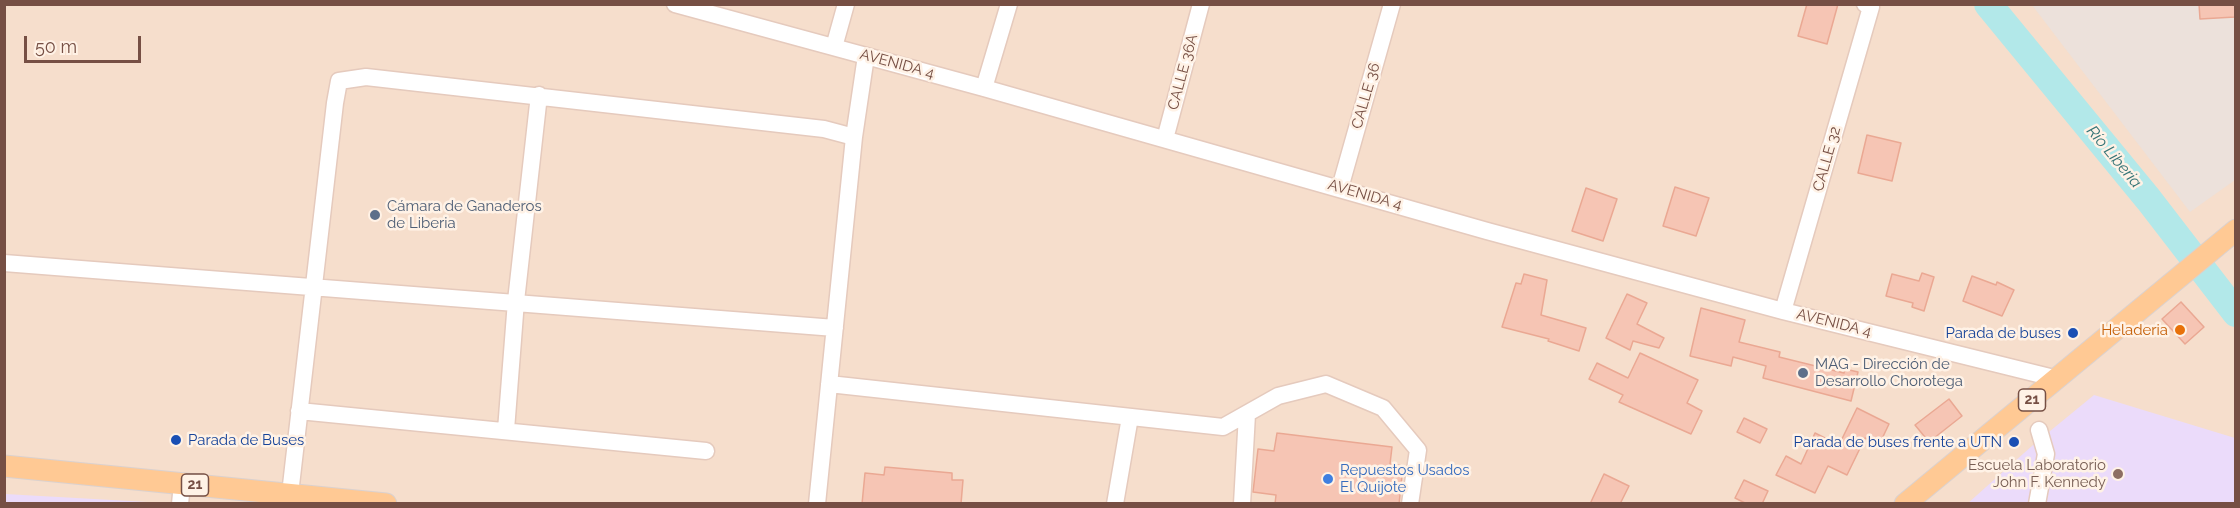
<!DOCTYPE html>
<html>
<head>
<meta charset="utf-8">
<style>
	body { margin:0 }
	#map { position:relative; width:2240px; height:508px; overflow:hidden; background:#feedde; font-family:Raleway,sans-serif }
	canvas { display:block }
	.frame { position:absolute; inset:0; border:6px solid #764f44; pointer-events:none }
	.scale { position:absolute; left:24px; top:36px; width:117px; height:27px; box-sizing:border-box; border:3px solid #764f44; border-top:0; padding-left:8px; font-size:18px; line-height:21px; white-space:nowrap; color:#764f44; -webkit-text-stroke:4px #fff2e6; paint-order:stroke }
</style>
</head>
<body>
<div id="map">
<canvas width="2240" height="508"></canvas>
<div class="frame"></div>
<div class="scale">50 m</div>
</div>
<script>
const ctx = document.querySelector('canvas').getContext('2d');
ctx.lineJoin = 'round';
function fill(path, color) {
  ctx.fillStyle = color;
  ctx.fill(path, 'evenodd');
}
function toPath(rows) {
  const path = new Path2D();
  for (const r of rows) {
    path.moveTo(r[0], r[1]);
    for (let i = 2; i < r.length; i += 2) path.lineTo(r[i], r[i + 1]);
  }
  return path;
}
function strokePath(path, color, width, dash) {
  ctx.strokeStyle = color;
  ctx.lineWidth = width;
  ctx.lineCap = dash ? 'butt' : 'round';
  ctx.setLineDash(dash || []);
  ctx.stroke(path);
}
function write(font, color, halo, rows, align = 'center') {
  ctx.font = font + ' Raleway,sans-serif';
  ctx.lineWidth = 5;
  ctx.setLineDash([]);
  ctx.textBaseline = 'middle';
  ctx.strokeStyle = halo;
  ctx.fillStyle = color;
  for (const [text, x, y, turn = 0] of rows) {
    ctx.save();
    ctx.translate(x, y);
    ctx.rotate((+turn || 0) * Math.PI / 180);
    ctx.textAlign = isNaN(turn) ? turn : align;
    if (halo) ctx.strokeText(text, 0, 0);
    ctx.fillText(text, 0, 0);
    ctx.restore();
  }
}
fill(toPath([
	[5,5,2235,5,2235,503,5,503]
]), '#f6decc');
fill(toPath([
	[2032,5,2235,5,2235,180,2190,212]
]), '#ece1db');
fill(toPath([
	[2094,395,2235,438,2235,503,1967,504,2033,445],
	[5,494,165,503,5,503]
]), '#ebdbfa');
strokePath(toPath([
	[1988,4,2149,200,2236,313]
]), '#b2e8e9', 28);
const building = toPath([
	[1807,4,1838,4,1827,44,1798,36,1807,4],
	[2199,4,2235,4,2235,17,2200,19,2199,4],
	[1867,135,1901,143,1892,181,1858,173,1867,135],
	[1675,187,1709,198,1696,236,1663,226,1675,187],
	[1586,188,1617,199,1603,241,1572,231,1586,188],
	[1922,273,1934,277,1924,311,1912,307,1913,303,1886,296,1892,274,1919,281,1922,273],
	[1524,274,1547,280,1541,315,1586,328,1579,351,1548,341,1549,339,1502,327,1516,283,1521,284,1524,274],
	[1972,276,1996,285,1997,282,2014,290,2002,316,1963,301,1972,276],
	[1627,294,1647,303,1637,324,1664,338,1659,348,1633,341,1630,350,1606,338,1627,294],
	[2181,302,2204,327,2185,344,2162,319,2181,302],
	[1701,308,1745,320,1739,342,1780,352,1779,357,1844,373,1845,369,1858,372,1851,401,1763,378,1766,366,1733,357,1731,366,1690,356,1701,308],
	[1640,353,1698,380,1687,403,1702,411,1691,434,1619,402,1623,395,1589,379,1597,363,1628,378,1640,353],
	[1949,399,1962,416,1929,442,1915,425,1949,399],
	[1857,408,1889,424,1879,445,1865,438,1847,475,1828,466,1815,493,1776,475,1786,456,1801,464,1815,433,1839,445,1857,408],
	[1744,418,1767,429,1760,443,1737,432,1744,418],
	[1277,433,1392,447,1390,464,1403,466,1399,504,1275,504,1276,495,1253,492,1258,449,1274,451,1277,433],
	[885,467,952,473,952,480,963,480,961,504,862,504,865,473,884,475,885,467],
	[1604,474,1629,486,1620,504,1590,504,1604,474],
	[1744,480,1768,491,1762,504,1747,504,1735,498,1744,480]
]);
fill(building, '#f6c5b4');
strokePath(building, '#eaa893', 1.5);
const minor = toPath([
	[675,4,984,88,1487,231,1783,311,2058,379],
	[834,47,846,4],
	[984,88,1009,4],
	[854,137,866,56],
	[1165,139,1201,4],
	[1340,188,1392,4],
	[4,263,835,328],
	[1783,311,1871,7,1865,4],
	[829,384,1223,427,1278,396,1326,384,1383,408,1418,450,1410,504],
	[299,411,706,451],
	[506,430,516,301,539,95],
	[290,494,335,103,339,81,366,77,824,129,854,137,817,504],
	[180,504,182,484],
	[1115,504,1130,417],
	[1242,504,1247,414],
	[2037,504,2046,454,2039,430]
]);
const major = toPath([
	[4,466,386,504],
	[1905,504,2236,230]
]);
strokePath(minor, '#e5cabd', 19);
strokePath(major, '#dbd1ce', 23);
strokePath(minor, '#fff', 16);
strokePath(major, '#ffc994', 21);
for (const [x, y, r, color] of [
	[375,215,6,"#5c6f8a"],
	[2180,330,6,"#e8710a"],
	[2073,333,6,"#1a4fb4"],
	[1803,373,6,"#5c6f8a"],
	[176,440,6,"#1a4fb4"],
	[2014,442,6,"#1a4fb4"],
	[2118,474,6,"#8d6e63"],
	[1328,479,6,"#3f7fe0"]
]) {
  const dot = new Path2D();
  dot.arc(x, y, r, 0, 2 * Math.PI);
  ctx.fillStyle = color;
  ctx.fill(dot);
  strokePath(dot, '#fff2e6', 2);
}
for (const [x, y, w] of [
	[2032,400,27],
	[195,485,27]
]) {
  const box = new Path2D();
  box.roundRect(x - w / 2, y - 11, w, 22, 4.5);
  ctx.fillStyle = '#fff2e6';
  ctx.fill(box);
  strokePath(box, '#764f44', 1.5);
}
write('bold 14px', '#764f44', null, [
	["21",2032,400],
	["21",195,485]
]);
write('15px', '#764f44', '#fff2e6', [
	["AVENIDA 4",897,64,15],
	["CALLE 36A",1183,72,-75],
	["CALLE 36",1366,96,-74],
	["CALLE 32",1827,159,-74],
	["AVENIDA 4",1365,195,16],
	["AVENIDA 4",1834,323,14]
]);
write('15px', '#4e5e75', '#fff2e6', [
	["Cámara de Ganaderos",387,206],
	["de Liberia",387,223],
	["MAG - Dirección de",1815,364],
	["Desarrollo Chorotega",1815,381]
], 'left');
write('15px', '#c56008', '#fff2e6', [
	["Heladeria",2168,330]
], 'right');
write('15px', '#164399', '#fff2e6', [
	["Parada de buses",2061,333],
	["Parada de Buses",188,440,"left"],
	["Parada de buses frente a UTN",2002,442]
], 'right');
write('15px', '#785e54', '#fff2e6', [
	["Escuela Laboratorio",2106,465],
	["John F. Kennedy",2106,482]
], 'right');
write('15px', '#366cbe', '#fff2e6', [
	["Repuestos Usados",1340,470],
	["El Quijote",1340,487]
], 'left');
write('italic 16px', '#357476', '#fff2e6', [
	["Río Liberia",2114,157,50]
]);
</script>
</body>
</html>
